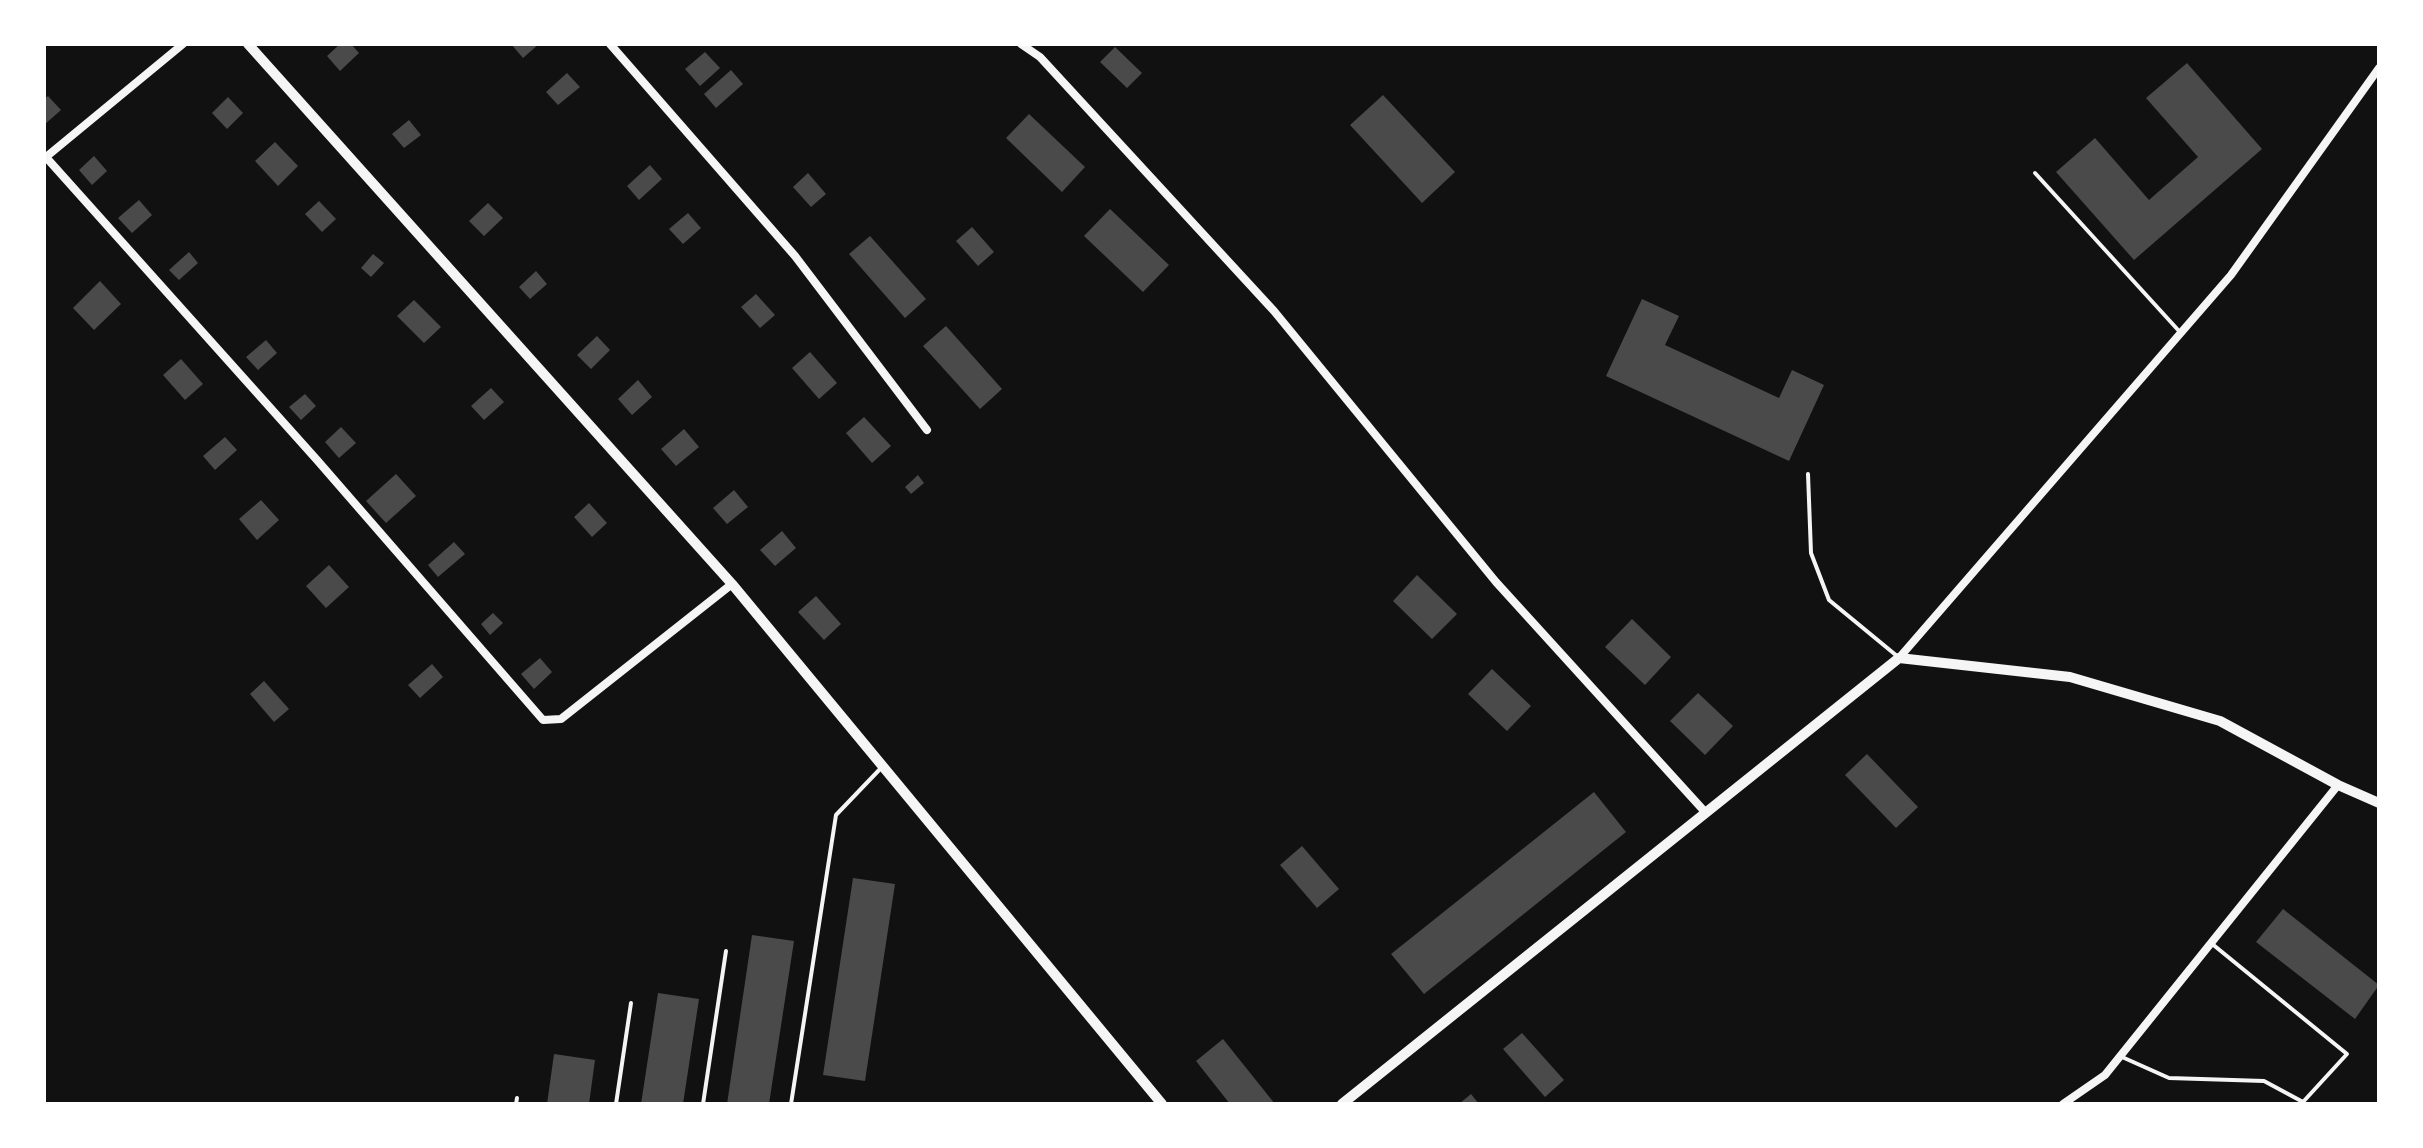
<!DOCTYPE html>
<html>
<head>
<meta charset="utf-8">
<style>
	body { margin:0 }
	#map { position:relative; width:2423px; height:1148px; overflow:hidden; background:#111; font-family:Ubuntu,sans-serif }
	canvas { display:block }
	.frame { position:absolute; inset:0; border:46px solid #fff; pointer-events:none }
</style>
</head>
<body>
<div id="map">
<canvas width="2423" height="1148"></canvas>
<div class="frame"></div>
</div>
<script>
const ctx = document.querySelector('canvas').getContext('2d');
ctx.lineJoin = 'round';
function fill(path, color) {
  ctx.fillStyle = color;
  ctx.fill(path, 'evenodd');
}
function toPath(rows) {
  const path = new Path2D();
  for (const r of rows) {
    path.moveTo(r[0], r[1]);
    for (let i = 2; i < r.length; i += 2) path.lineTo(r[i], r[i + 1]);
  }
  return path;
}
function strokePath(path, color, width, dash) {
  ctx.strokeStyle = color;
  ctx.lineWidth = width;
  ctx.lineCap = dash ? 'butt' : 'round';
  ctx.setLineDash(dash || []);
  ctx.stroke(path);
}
fill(toPath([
	[340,44,351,44,359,53,340,71,327,56],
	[511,44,539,44,523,58],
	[1115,47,1142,73,1127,88,1100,62],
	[705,52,720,68,700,86,685,69],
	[2187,63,2262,149,2134,260,2056,172,2095,138,2149,200,2198,157,2146,98],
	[731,70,743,84,716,108,704,94],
	[567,73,580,87,558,105,546,92],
	[1383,95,1455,172,1422,203,1350,125],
	[48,96,61,110,44,125,44,99],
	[228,97,243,113,227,129,212,113],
	[1029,114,1085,167,1062,192,1006,138],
	[409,120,421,135,404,148,392,134],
	[275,142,298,166,278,186,255,161],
	[94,156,107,171,92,185,79,170],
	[650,165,662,179,639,200,627,186],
	[808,173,826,194,811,207,793,187],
	[139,200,152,215,132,233,118,218],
	[319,201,336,219,322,232,305,214],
	[488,203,503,218,484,236,469,221],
	[1110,209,1169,265,1143,292,1084,236],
	[688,213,701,228,683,244,669,229],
	[972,227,994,252,978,266,956,241],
	[870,236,926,299,905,318,849,254],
	[189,252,198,263,179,280,169,270],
	[373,254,384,263,371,277,361,268],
	[536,271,547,284,530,299,519,287],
	[100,281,121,304,94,330,73,308],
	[756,294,775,315,760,328,741,307],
	[1642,299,1679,316,1665,345,1779,398,1792,370,1824,385,1789,461,1606,376],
	[414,300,441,327,424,343,397,316],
	[946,326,1002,389,980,409,923,346],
	[597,336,610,350,591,369,577,355],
	[266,340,277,353,258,370,246,357],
	[810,352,837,383,819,399,792,368],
	[181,359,203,384,185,400,163,375],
	[638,380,652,397,632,415,618,399],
	[491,388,504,402,484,420,471,406],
	[305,394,316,406,301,420,289,407],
	[864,417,891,446,872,463,846,433],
	[341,427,356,443,339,458,325,442],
	[684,429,699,447,676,466,661,449],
	[225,437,237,450,215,470,203,456],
	[396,474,416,496,386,523,366,501],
	[918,475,924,483,911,494,905,487],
	[734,490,748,507,727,524,713,508],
	[261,500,279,520,257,540,239,519],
	[589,503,607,523,592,537,574,517],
	[782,531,796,548,775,566,760,550],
	[454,542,465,554,438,577,428,565],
	[329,565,349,587,326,608,306,586],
	[1417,575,1457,614,1432,639,1393,601],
	[816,596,841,624,824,640,798,612],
	[493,613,503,623,490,635,481,624],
	[1632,619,1671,657,1645,685,1605,647],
	[540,658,552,672,534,689,521,674],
	[432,664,443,677,420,698,408,685],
	[1492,669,1531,706,1507,731,1468,694],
	[264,681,289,709,274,722,250,694],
	[1698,693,1733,726,1705,755,1670,721],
	[1867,754,1918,807,1896,828,1845,775],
	[1594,792,1626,832,1424,994,1391,954],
	[1302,846,1339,889,1317,908,1280,865],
	[853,878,895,884,865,1081,823,1075],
	[2283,909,2379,985,2355,1019,2256,942],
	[752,935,794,941,769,1104,727,1104],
	[658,993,699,999,683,1104,641,1104],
	[1522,1033,1564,1080,1545,1097,1503,1049],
	[1223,1039,1275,1104,1230,1104,1196,1061],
	[554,1054,595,1060,589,1104,547,1104],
	[1471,1094,1479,1104,1459,1104]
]), '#4a4a4a');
strokePath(toPath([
	[2035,173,2179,331],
	[1808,474,1811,553,1829,600,1897,656],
	[2122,1057,2169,1078,2264,1081,2303,1102,2347,1054,2211,943],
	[516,1104,517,1098],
	[616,1104,631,1003],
	[703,1104,726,951],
	[791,1104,836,815,881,768]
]), '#f5f5f5', 4);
strokePath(toPath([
	[610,44,795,256,927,430],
	[1021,44,1040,57,1274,311,1496,582,1706,813],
	[44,155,317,460,543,720,561,719,732,584],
	[46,157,183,44],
	[1899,658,2231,275,2379,68],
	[2063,1104,2105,1075,2338,785]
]), '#f5f5f5', 8);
strokePath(toPath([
	[248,44,732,584,1162,1104],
	[1342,1104,1899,658,2070,677,2220,721,2338,785,2379,803]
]), '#f5f5f5', 10);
</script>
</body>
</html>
